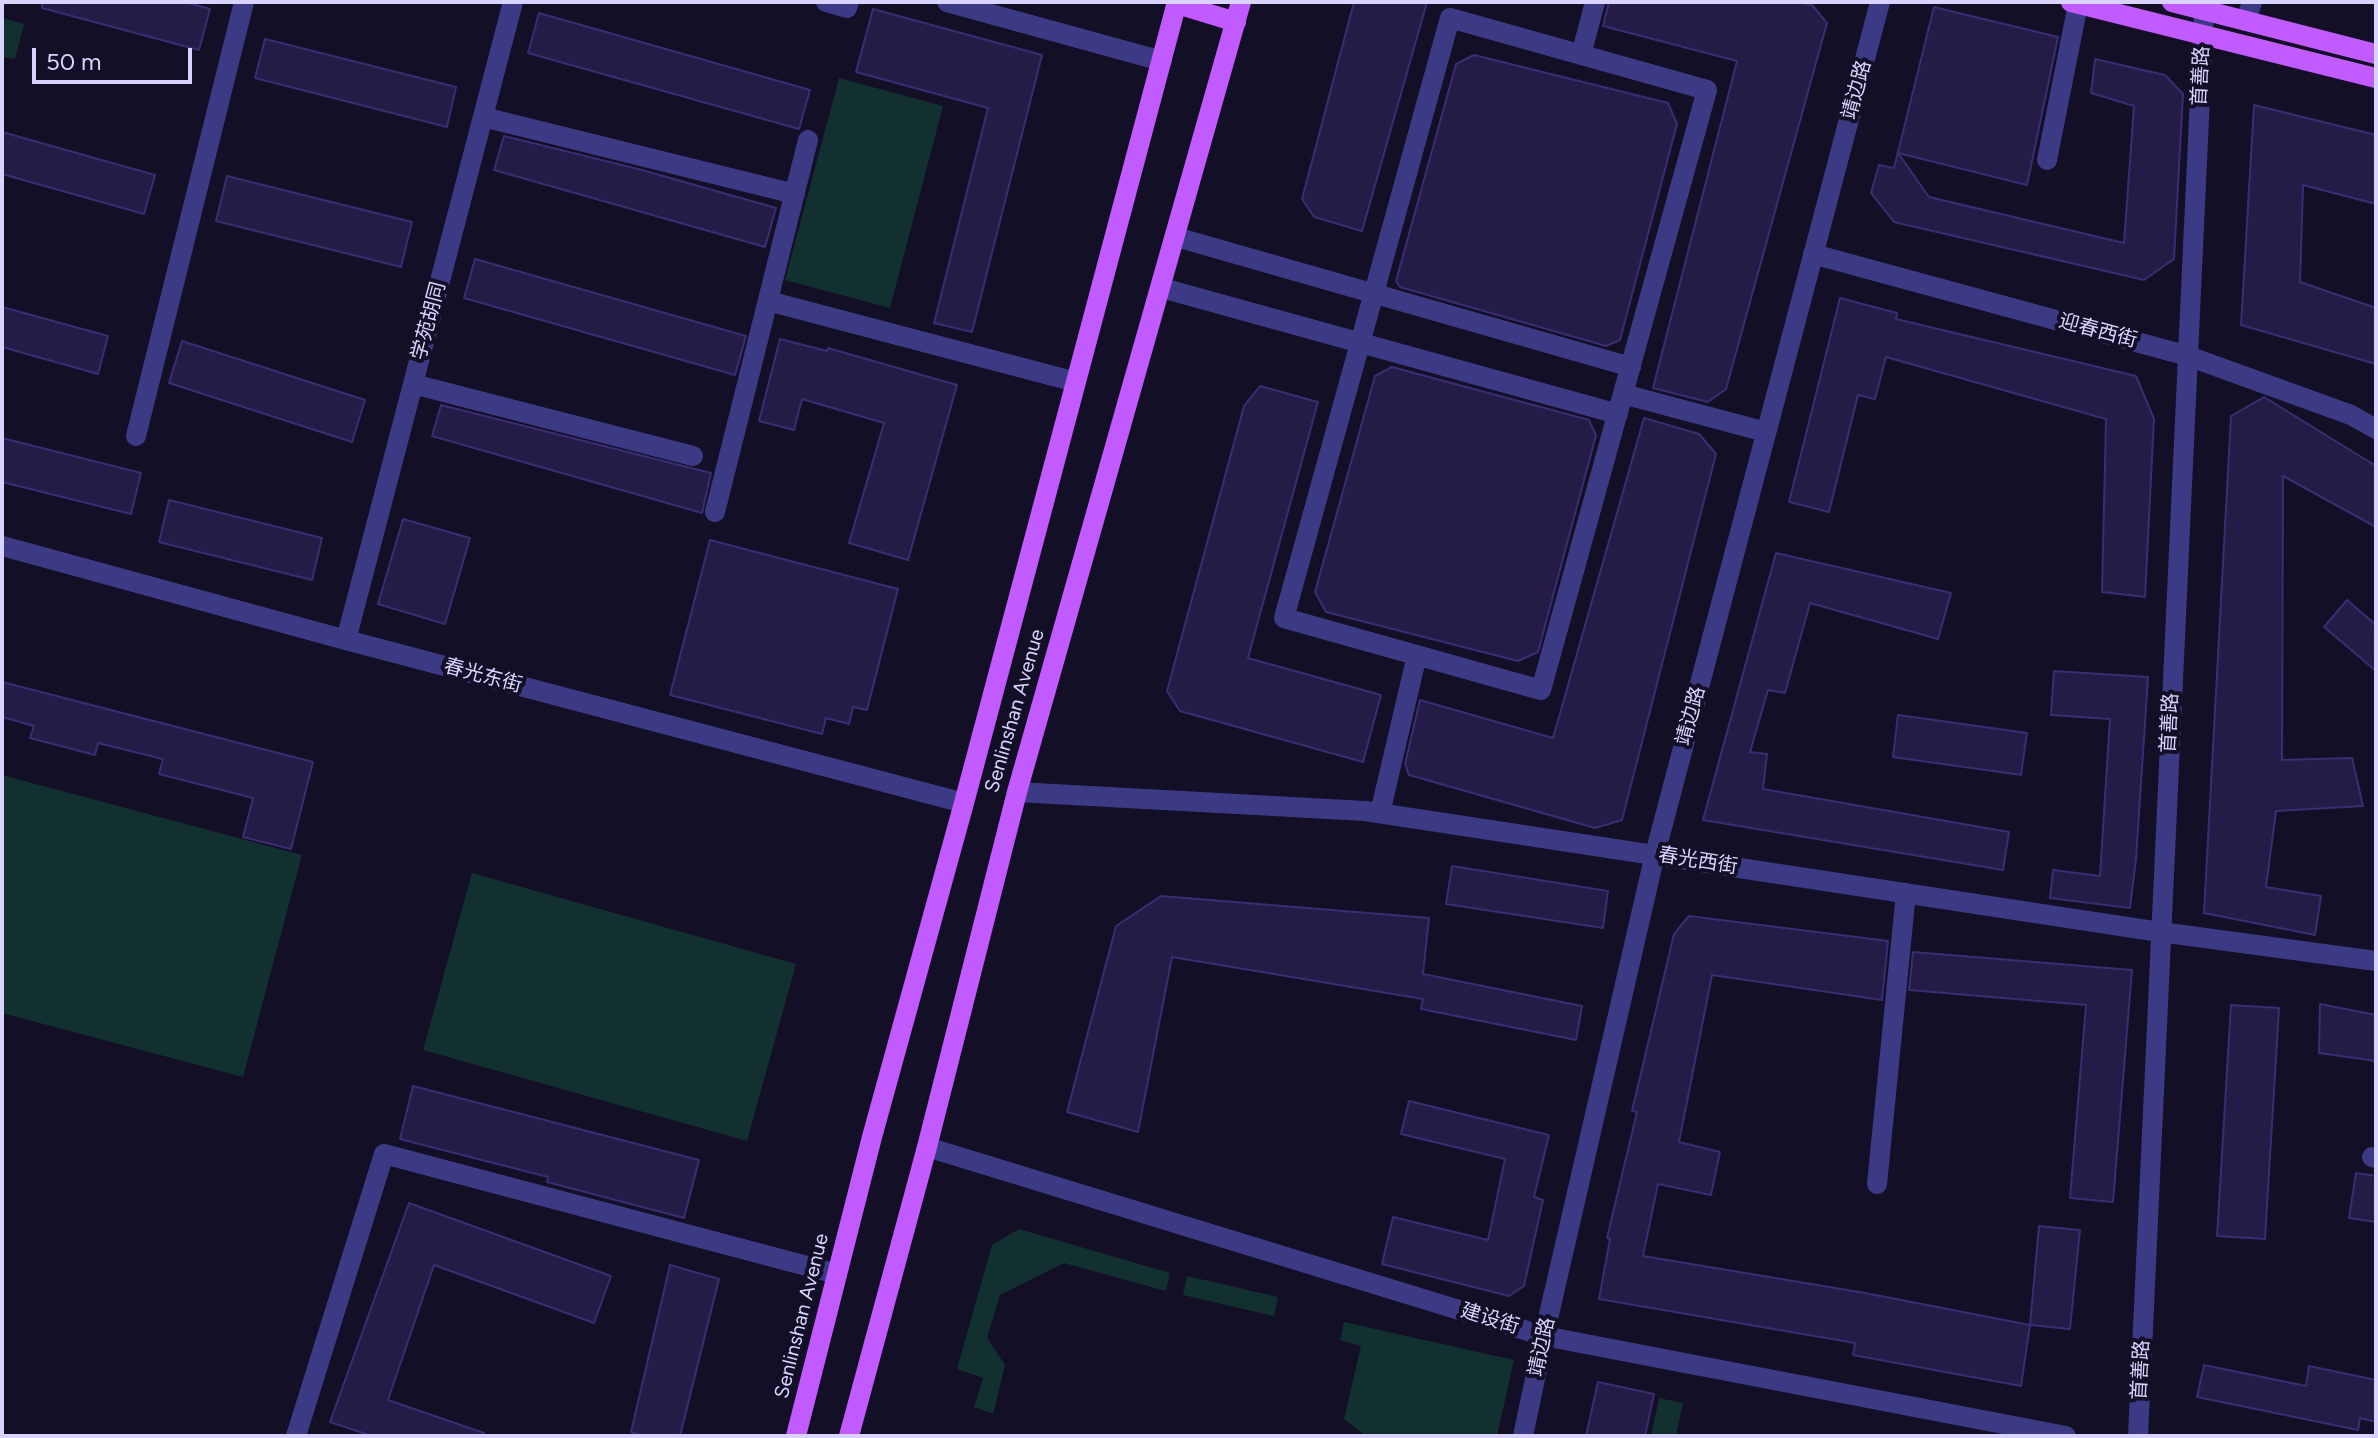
<!DOCTYPE html>
<html>
<head>
<meta charset="utf-8">
<style>
	body { margin:0 }
	#map { position:relative; width:2378px; height:1438px; overflow:hidden; background:#130f26; font-family:Figtree,sans-serif }
	canvas { display:block }
	.frame { position:absolute; inset:0; border:4px solid #d9d4ff; pointer-events:none }
	.scale { position:absolute; left:32px; top:48px; width:160px; height:36px; box-sizing:border-box; border:4px solid #d9d4ff; border-top:0; padding-left:10px; font-size:24px; line-height:28px; white-space:nowrap; color:#d9d4ff; -webkit-text-stroke:6px #130f26; paint-order:stroke }
</style>
</head>
<body>
<div id="map">
<canvas width="2378" height="1438"></canvas>
<div class="frame"></div>
<div class="scale">50 m</div>
</div>
<script>
const ctx = document.querySelector('canvas').getContext('2d');
ctx.lineJoin = 'round';
function fill(path, color) {
  ctx.fillStyle = color;
  ctx.fill(path, 'evenodd');
}
function toPath(rows) {
  const path = new Path2D();
  for (const r of rows) {
    path.moveTo(r[0], r[1]);
    for (let i = 2; i < r.length; i += 2) path.lineTo(r[i], r[i + 1]);
  }
  return path;
}
function strokePath(path, color, width, dash) {
  ctx.strokeStyle = color;
  ctx.lineWidth = width;
  ctx.lineCap = dash ? 'butt' : 'round';
  ctx.setLineDash(dash || []);
  ctx.stroke(path);
}
function write(font, color, halo, rows, align = 'center') {
  ctx.font = font + ' Figtree,"Noto Sans SC",sans-serif';
  ctx.lineWidth = 8;
  ctx.setLineDash([]);
  ctx.textBaseline = 'middle';
  ctx.strokeStyle = halo;
  ctx.fillStyle = color;
  for (const [text, x, y, turn = 0] of rows) {
    ctx.save();
    ctx.translate(x, y);
    ctx.rotate((+turn || 0) * Math.PI / 180);
    ctx.textAlign = isNaN(turn) ? turn : align;
    if (halo) ctx.strokeText(text, 0, 0);
    ctx.fillText(text, 0, 0);
    ctx.restore();
  }
}
fill(toPath([
	[2,18,24,24,15,59,2,57],
	[839,78,943,106,890,308,785,280],
	[2,775,302,855,243,1077,2,1013],
	[472,873,796,964,747,1141,423,1050],
	[1019,1229,1170,1273,1166,1291,1064,1263,1000,1295,987,1338,1005,1365,993,1414,974,1407,983,1378,957,1369,992,1245],
	[1187,1276,1278,1297,1274,1316,1183,1295],
	[1344,1322,1514,1360,1497,1436,1366,1436,1344,1419,1361,1346,1340,1340],
	[1659,1398,1683,1403,1676,1436,1651,1436]
]), '#12302f');
const building = toPath([
	[42,2,185,2,210,9,199,50,42,8,42,2],
	[1354,2,1427,2,1362,231,1314,217,1302,199,1354,2],
	[1609,2,1800,2,1812,5,1827,23,1726,389,1708,402,1653,388,1737,61,1603,26,1609,2],
	[1934,7,2058,37,2027,185,1898,153,1929,197,2124,243,2134,106,2091,93,2095,59,2165,75,2183,94,2174,259,2144,280,1894,222,1871,193,1879,165,1894,168,1934,7],
	[873,9,1042,55,972,332,934,323,988,108,856,72,873,9],
	[539,13,810,90,799,129,528,53,539,13],
	[265,39,456,87,447,127,255,78,265,39],
	[1474,55,1668,103,1677,124,1620,340,1606,346,1400,287,1396,281,1456,64,1474,55],
	[2254,105,2376,135,2376,204,2303,185,2300,282,2376,308,2376,364,2241,325,2254,105],
	[2,132,155,175,144,214,2,174,2,132],
	[504,136,642,170,776,208,765,247,494,170,504,136],
	[227,176,412,222,401,267,216,221,227,176],
	[475,259,746,336,735,375,464,298,475,259],
	[1840,298,1897,313,1896,319,2136,376,2154,419,2145,597,2102,592,2106,419,1886,357,1875,399,1858,395,1829,512,1789,502,1840,298],
	[2,307,108,336,98,374,2,347,2,307],
	[780,339,827,351,828,348,957,385,908,560,849,543,884,423,802,399,794,430,759,421,780,339],
	[182,341,365,400,352,442,169,383,182,341],
	[1392,367,1589,420,1596,435,1538,652,1518,661,1326,612,1315,592,1375,376,1392,367],
	[1260,386,1318,402,1248,658,1381,695,1363,762,1180,711,1167,691,1244,406,1260,386],
	[2264,397,2376,466,2376,527,2283,476,2282,760,2352,758,2363,806,2276,811,2266,887,2321,896,2315,935,2204,913,2231,416,2264,397],
	[441,405,711,473,702,513,432,436,441,405],
	[1644,418,1699,434,1716,454,1622,820,1595,828,1409,775,1405,764,1420,700,1553,738,1644,418],
	[2,438,141,473,131,514,2,482,2,438],
	[169,500,322,538,312,580,159,542,169,500],
	[403,519,470,538,445,624,378,604,403,519],
	[710,540,898,589,867,710,853,707,849,724,826,718,822,734,670,695,710,540],
	[1776,553,1951,593,1938,639,1810,603,1785,693,1768,690,1750,752,1767,754,1763,789,2009,832,2003,870,1703,820,1776,553],
	[2347,600,2376,625,2376,671,2324,627,2347,600],
	[2054,671,2148,677,2136,859,2130,908,2050,898,2053,870,2100,876,2110,719,2051,715,2054,671],
	[2,682,313,762,291,849,243,837,253,798,159,774,163,759,98,743,95,755,30,738,34,726,2,717,2,682],
	[1898,715,2027,733,2021,775,1893,757,1898,715],
	[1452,866,1608,891,1603,928,1446,904,1452,866],
	[1161,896,1429,918,1423,974,1582,1006,1576,1040,1421,1009,1423,999,1172,957,1138,1132,1067,1112,1116,926,1161,896],
	[1689,916,1888,941,1882,1000,1712,975,1679,1142,1720,1152,1711,1195,1658,1184,1643,1256,1865,1293,2030,1325,2021,1386,1853,1355,1855,1343,1599,1299,1610,1239,1607,1238,1637,1112,1632,1111,1674,934,1689,916],
	[1913,952,2132,970,2113,1202,2070,1198,2086,1005,1909,990,1913,952],
	[2320,1004,2376,1015,2376,1061,2319,1053,2320,1004],
	[2231,1005,2279,1008,2265,1239,2217,1236,2231,1005],
	[413,1086,699,1160,684,1218,547,1182,548,1177,400,1139,413,1086],
	[1409,1101,1549,1135,1534,1197,1543,1200,1524,1286,1509,1296,1382,1264,1393,1217,1488,1240,1505,1159,1401,1134,1409,1101],
	[2356,1173,2376,1176,2376,1222,2349,1218,2356,1173],
	[409,1203,611,1276,594,1323,434,1265,388,1400,484,1433,483,1436,372,1436,330,1422,409,1203],
	[2039,1226,2080,1230,2070,1329,2030,1325,2039,1226],
	[670,1265,719,1279,680,1436,644,1436,631,1432,670,1265],
	[2204,1365,2306,1386,2309,1366,2376,1380,2376,1422,2360,1418,2358,1430,2197,1397,2204,1365],
	[1598,1382,1654,1394,1645,1436,1586,1436,1598,1382]
]);
fill(building, '#241b47');
strokePath(building, '#3b2d73', 2);
strokePath(toPath([
	[826,2,847,8,849,2],
	[947,2,1162,61],
	[1450,18,1707,90,1541,690,1284,618,1450,18],
	[2246,21,2252,2],
	[1581,55,1595,2],
	[483,117,795,194],
	[2047,160,2078,4],
	[1176,237,1631,367],
	[1813,254,2188,356,2351,415,2376,429],
	[1162,288,1618,414],
	[768,301,1076,382],
	[413,384,693,456],
	[1623,394,1766,432],
	[136,436,244,2],
	[715,512,808,140],
	[2,546,346,640,964,803],
	[346,640,513,2],
	[1017,792,1365,811,2160,932,2376,961],
	[1380,813,1417,655],
	[927,1147,1544,1336,2066,1436],
	[2372,1157,2376,1158],
	[1877,1184,1906,893],
	[296,1436,384,1154,837,1274],
	[1523,1436,1544,1336,1655,854,1880,2],
	[2138,1436,2204,10]
]), '#3d3a85', 20);
strokePath(toPath([
	[2071,2,2376,78],
	[2172,2,2376,54],
	[1177,4,1236,22],
	[796,1436,872,1137,964,803,1177,2],
	[849,1436,927,1147,1017,792,1241,2]
]), '#c25bff', 20);
write('20px', '#d9d4ff', '#130f26', [
	["首善路",2201,76,-87],
	["靖边路",1857,90,-75],
	["学苑胡同",429,321,-75],
	["迎春西街",2098,331,15],
	["春光东街",483,676,15],
	["Senlinshan Avenue",1015,711,-74],
	["靖边路",1691,716,-75],
	["首善路",2170,723,-87],
	["春光西街",1698,861,9],
	["Senlinshan Avenue",802,1316,-76],
	["建设街",1490,1319,17],
	["靖边路",1542,1347,-78],
	["首善路",2141,1370,-87]
]);
</script>
</body>
</html>
